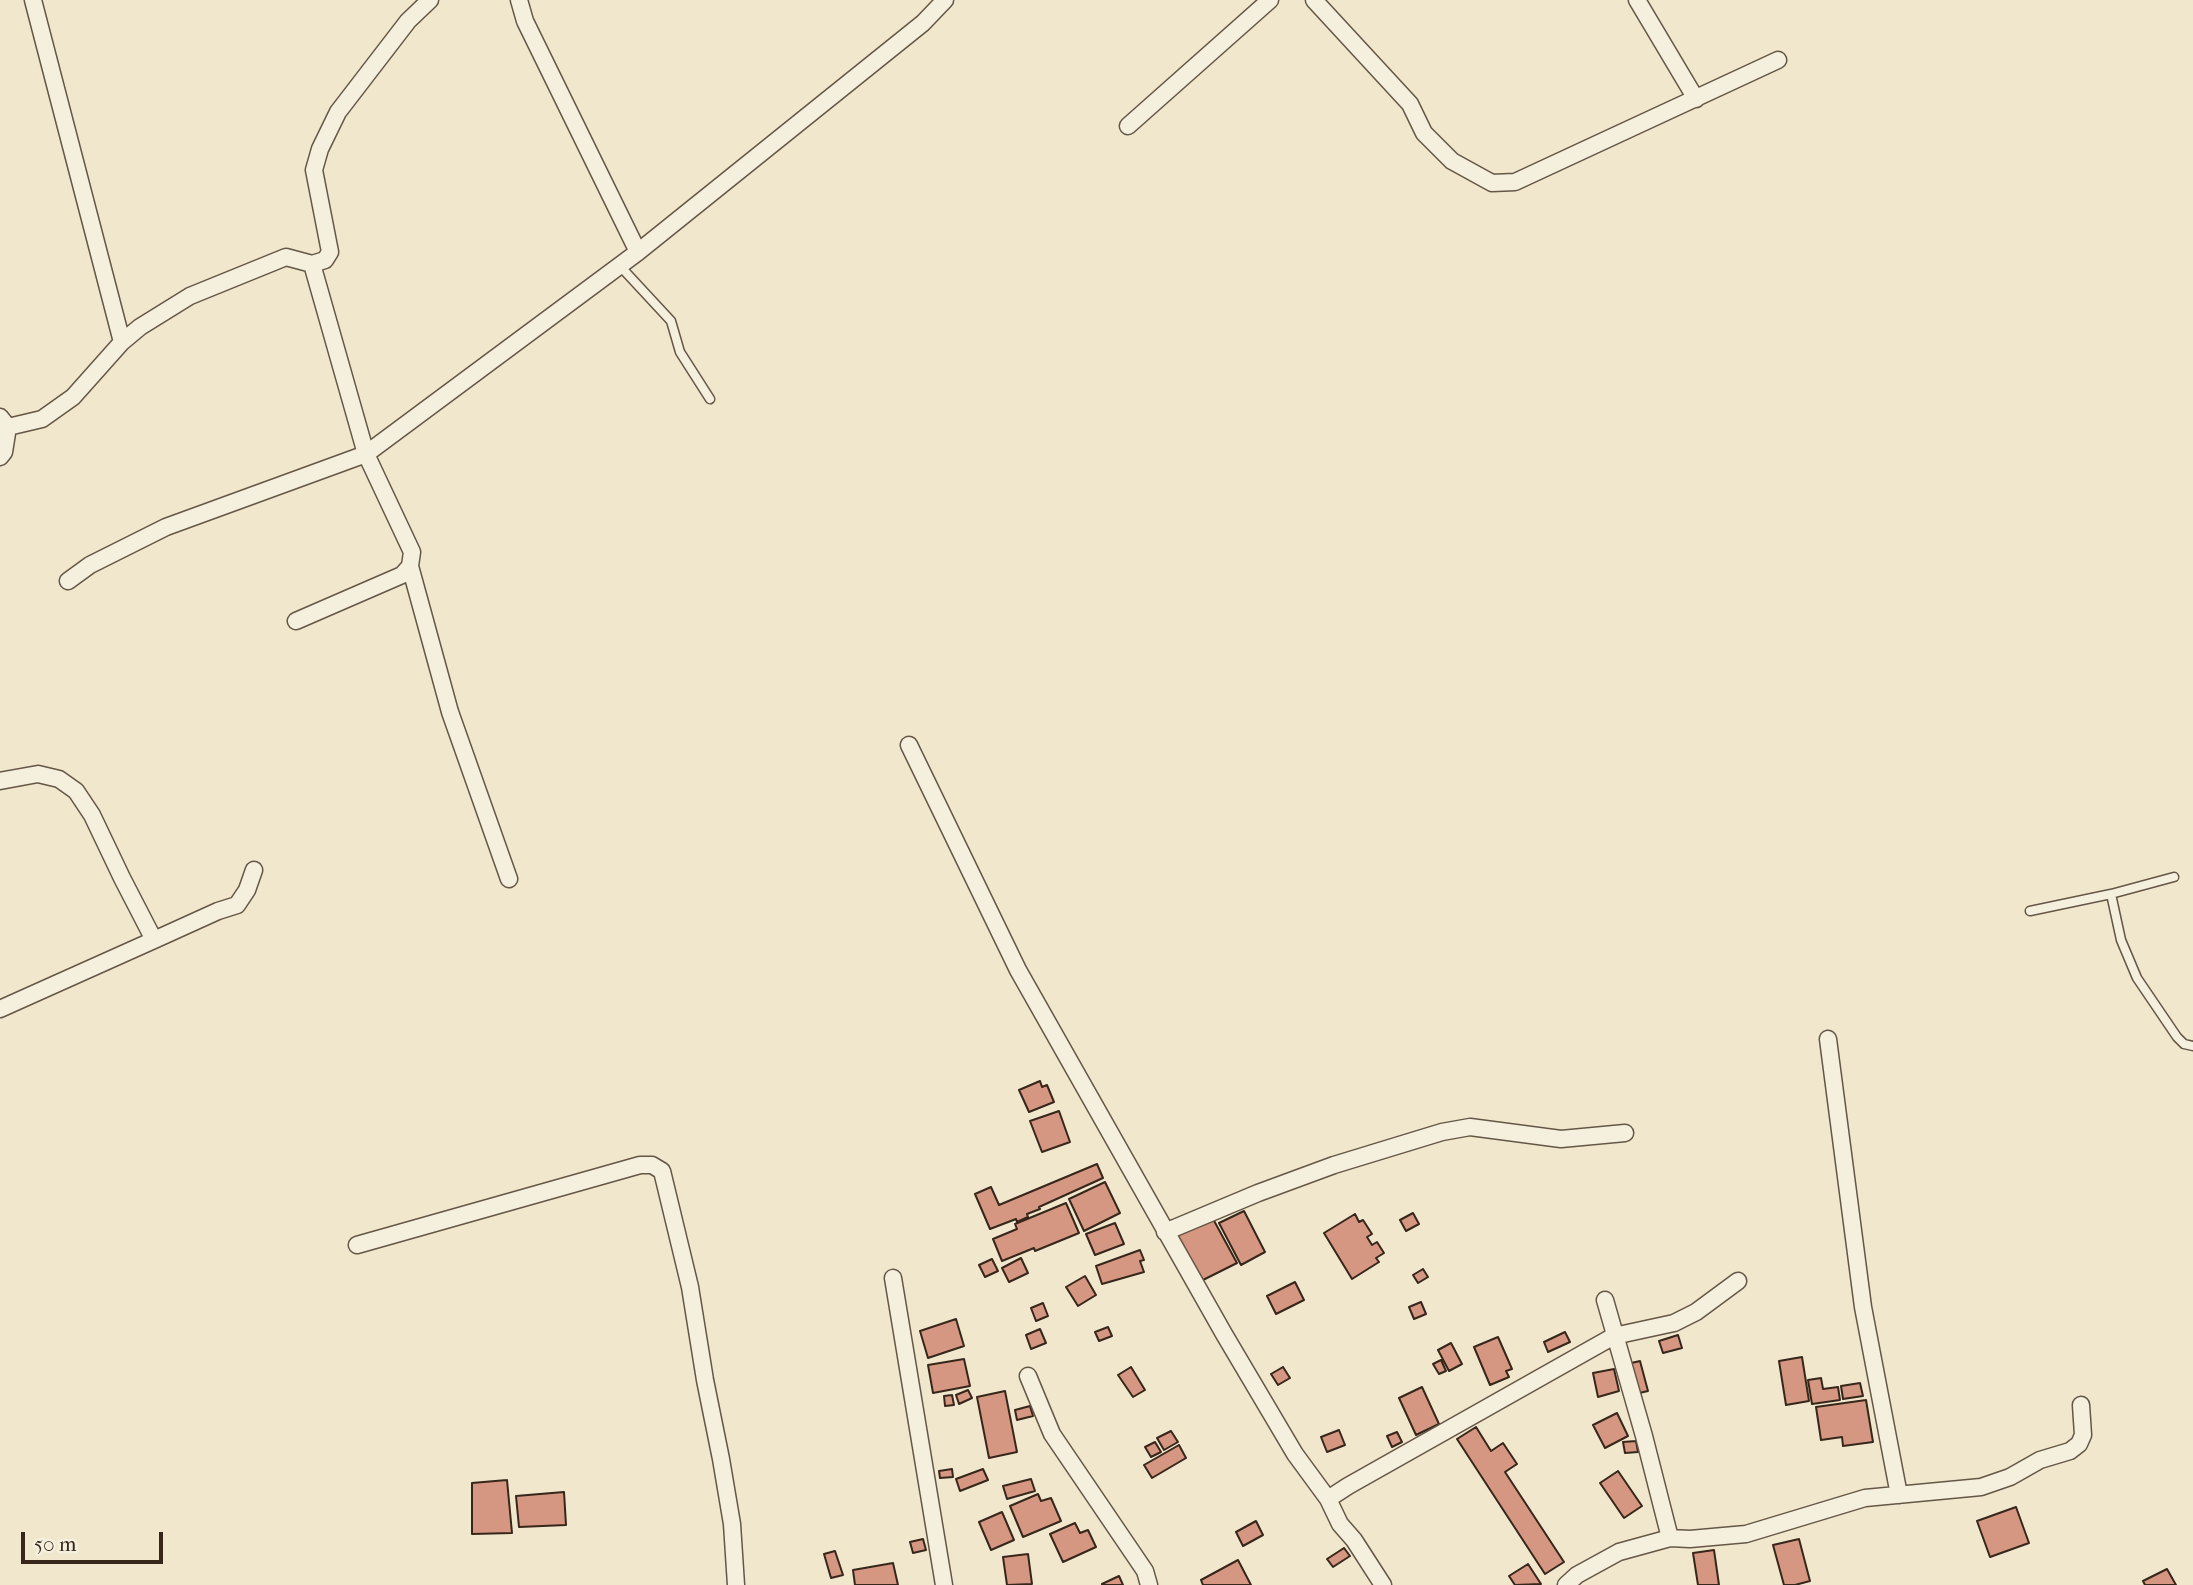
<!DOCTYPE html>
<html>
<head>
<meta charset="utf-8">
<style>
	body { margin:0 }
	#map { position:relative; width:2193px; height:1585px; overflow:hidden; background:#f0e7cc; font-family:"IM FELL French Canon",serif }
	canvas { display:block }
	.scale { position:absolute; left:21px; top:1532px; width:142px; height:32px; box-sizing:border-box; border:4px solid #37261a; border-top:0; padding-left:9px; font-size:21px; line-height:24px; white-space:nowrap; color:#37261a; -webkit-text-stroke:5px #f5efde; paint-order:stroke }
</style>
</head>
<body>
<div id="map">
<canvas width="2193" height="1585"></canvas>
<div class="scale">50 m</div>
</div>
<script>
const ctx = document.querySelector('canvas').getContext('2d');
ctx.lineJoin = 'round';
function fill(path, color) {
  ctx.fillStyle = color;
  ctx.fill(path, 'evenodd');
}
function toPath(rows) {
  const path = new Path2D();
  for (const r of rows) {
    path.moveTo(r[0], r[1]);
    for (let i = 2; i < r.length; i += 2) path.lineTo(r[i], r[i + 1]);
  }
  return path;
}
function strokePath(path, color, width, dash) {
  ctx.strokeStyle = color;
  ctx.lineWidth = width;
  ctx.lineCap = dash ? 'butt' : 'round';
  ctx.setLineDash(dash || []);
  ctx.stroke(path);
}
const building = toPath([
	[1040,1081,1042,1087,1047,1085,1054,1102,1029,1112,1019,1090,1040,1081],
	[1059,1111,1070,1142,1042,1152,1030,1121,1059,1111],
	[1097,1164,1103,1178,1039,1207,1040,1209,1027,1214,1028,1217,1017,1222,1016,1219,990,1229,975,1194,991,1187,999,1205,1097,1164],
	[1105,1182,1120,1213,1084,1231,1069,1199,1105,1182],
	[1066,1203,1079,1233,1035,1251,1034,1248,1002,1261,993,1239,1017,1229,1015,1224,1066,1203],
	[1244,1211,1265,1252,1241,1265,1219,1223,1244,1211],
	[1413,1213,1419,1224,1406,1231,1400,1220,1413,1213],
	[1355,1214,1359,1222,1363,1220,1372,1234,1367,1237,1372,1245,1377,1242,1384,1253,1376,1258,1379,1262,1352,1279,1324,1233,1355,1214],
	[1212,1217,1237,1263,1201,1281,1177,1235,1212,1217],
	[1115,1223,1124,1244,1095,1255,1086,1234,1115,1223],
	[1140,1250,1144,1260,1140,1261,1144,1272,1102,1284,1096,1266,1140,1250],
	[1021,1258,1028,1273,1009,1282,1002,1268,1021,1258],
	[992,1259,998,1271,985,1277,979,1265,992,1259],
	[1423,1269,1428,1277,1418,1283,1413,1275,1423,1269],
	[1085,1276,1096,1295,1078,1306,1066,1287,1085,1276],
	[1295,1282,1304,1300,1276,1314,1267,1296,1295,1282],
	[1421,1302,1426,1314,1414,1319,1409,1307,1421,1302],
	[1043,1303,1048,1316,1036,1321,1031,1308,1043,1303],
	[956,1319,964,1346,928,1358,920,1331,956,1319],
	[1108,1327,1112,1336,1099,1341,1095,1332,1108,1327],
	[1040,1329,1046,1343,1031,1349,1026,1335,1040,1329],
	[1565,1332,1570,1342,1548,1352,1544,1342,1565,1332],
	[1678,1335,1682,1348,1663,1353,1659,1341,1678,1335],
	[1498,1337,1512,1369,1506,1371,1509,1377,1490,1385,1474,1347,1498,1337],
	[1451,1343,1462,1364,1449,1371,1438,1350,1451,1343],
	[1802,1357,1809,1401,1786,1405,1779,1361,1802,1357],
	[964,1359,970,1386,933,1393,928,1365,964,1359],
	[1441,1360,1446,1371,1439,1374,1433,1364,1441,1360],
	[1640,1361,1648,1391,1635,1394,1627,1364,1640,1361],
	[1131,1367,1145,1390,1133,1397,1118,1375,1131,1367],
	[1283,1367,1290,1378,1278,1385,1271,1374,1283,1367],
	[1614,1369,1619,1391,1598,1397,1593,1373,1614,1369],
	[1821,1378,1823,1389,1838,1387,1840,1400,1812,1404,1808,1380,1821,1378],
	[1860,1383,1863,1396,1843,1399,1841,1386,1860,1383],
	[1422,1387,1439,1424,1416,1435,1399,1398,1422,1387],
	[968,1390,972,1398,959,1404,956,1395,968,1390],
	[1005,1391,1017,1452,989,1458,977,1397,1005,1391],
	[952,1395,954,1405,945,1406,944,1396,952,1395],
	[1866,1400,1873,1442,1843,1446,1842,1437,1821,1440,1816,1407,1866,1400],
	[1030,1406,1033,1416,1017,1420,1015,1410,1030,1406],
	[1617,1413,1628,1436,1605,1448,1593,1425,1617,1413],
	[1476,1427,1491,1451,1503,1443,1517,1464,1505,1472,1564,1562,1545,1574,1457,1439,1476,1427],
	[1339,1430,1345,1445,1327,1452,1321,1437,1339,1430],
	[1171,1431,1178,1442,1164,1450,1157,1438,1171,1431],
	[1397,1432,1402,1442,1392,1447,1387,1436,1397,1432],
	[1636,1441,1638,1452,1625,1453,1623,1442,1636,1441],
	[1155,1442,1161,1452,1151,1457,1145,1447,1155,1442],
	[1179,1445,1186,1458,1152,1478,1144,1465,1179,1445],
	[952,1469,953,1477,940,1478,939,1471,952,1469],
	[983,1469,988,1480,960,1491,956,1479,983,1469],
	[1618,1471,1642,1506,1624,1518,1600,1483,1618,1471],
	[1031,1479,1035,1491,1007,1499,1003,1486,1031,1479],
	[507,1480,512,1533,472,1534,472,1483,507,1480],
	[564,1492,566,1525,519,1527,516,1496,564,1492],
	[1038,1494,1041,1501,1051,1498,1061,1521,1023,1537,1010,1506,1038,1494],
	[2016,1507,2029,1543,1990,1557,1977,1521,2016,1507],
	[1002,1512,1014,1540,991,1550,979,1522,1002,1512],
	[1256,1521,1263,1535,1243,1546,1236,1532,1256,1521],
	[1075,1523,1080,1533,1088,1530,1096,1547,1063,1562,1050,1534,1075,1523],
	[923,1539,926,1550,913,1553,910,1542,923,1539],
	[1799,1539,1810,1581,1795,1585,1784,1585,1773,1545,1799,1539],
	[1344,1548,1350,1556,1333,1567,1327,1559,1344,1548],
	[1714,1550,1719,1585,1698,1585,1693,1553,1714,1550],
	[835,1551,843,1575,831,1578,824,1554,835,1551],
	[1028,1554,1032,1584,1007,1585,1003,1557,1028,1554],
	[1238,1560,1251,1585,1203,1585,1201,1580,1238,1560],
	[893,1563,898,1585,855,1585,853,1570,893,1563],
	[1528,1564,1541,1584,1515,1585,1509,1576,1528,1564],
	[2167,1569,2176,1585,2145,1585,2143,1581,2167,1569],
	[1119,1576,1123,1585,1102,1585,1102,1584,1119,1576]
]);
fill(building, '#d59781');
strokePath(building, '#37261a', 2);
const service = toPath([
	[620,266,671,321,680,352,710,399],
	[2111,894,2121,940,2137,978,2177,1037,2184,1044,2193,1046],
	[2030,911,2111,894,2174,877]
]);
const minor = toPath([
	[33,0,122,342],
	[519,0,525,21,638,252],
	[1314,0,1410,104,1424,133,1452,161,1492,183,1515,182,1778,60],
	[1637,0,1696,99],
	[1128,126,1270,0],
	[312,264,366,454,412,552,410,566,450,712,509,879],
	[0,417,8,427,4,452,0,457],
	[8,427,42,419,73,397,122,342,140,327,190,296,286,257,312,264,325,260,330,252,314,170,320,149,338,112,408,21,430,0],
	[68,581,90,565,166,527,366,454,638,252,923,23,945,0],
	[296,621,402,575,410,566],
	[909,745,1018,970,1224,1334,1295,1454,1328,1499],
	[0,781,38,774,59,779,76,791,92,815,122,878,154,940,218,911,237,905,247,890,254,870],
	[0,1009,154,940],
	[1828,1039,1863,1307,1899,1495],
	[1165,1232,1258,1193,1334,1165,1442,1132,1470,1127,1561,1139,1625,1133],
	[357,1245,640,1165,652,1165,662,1171,690,1287,705,1380,721,1459,732,1524,736,1585],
	[893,1278,944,1585],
	[1605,1300,1644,1436,1670,1538],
	[1028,1376,1052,1434,1145,1571,1149,1585],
	[1383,1585,1354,1540,1340,1524,1328,1499,1348,1486,1614,1336,1674,1323,1696,1312,1738,1281],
	[1566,1585,1577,1575,1619,1552,1670,1538,1690,1539,1746,1534,1865,1498,1981,1487,2010,1477,2040,1460,2070,1451,2079,1444,2083,1435,2081,1405]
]);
strokePath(service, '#655646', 11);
strokePath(minor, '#655646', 19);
strokePath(service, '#f5efde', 8);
strokePath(minor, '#f5efde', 16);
</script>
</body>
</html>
